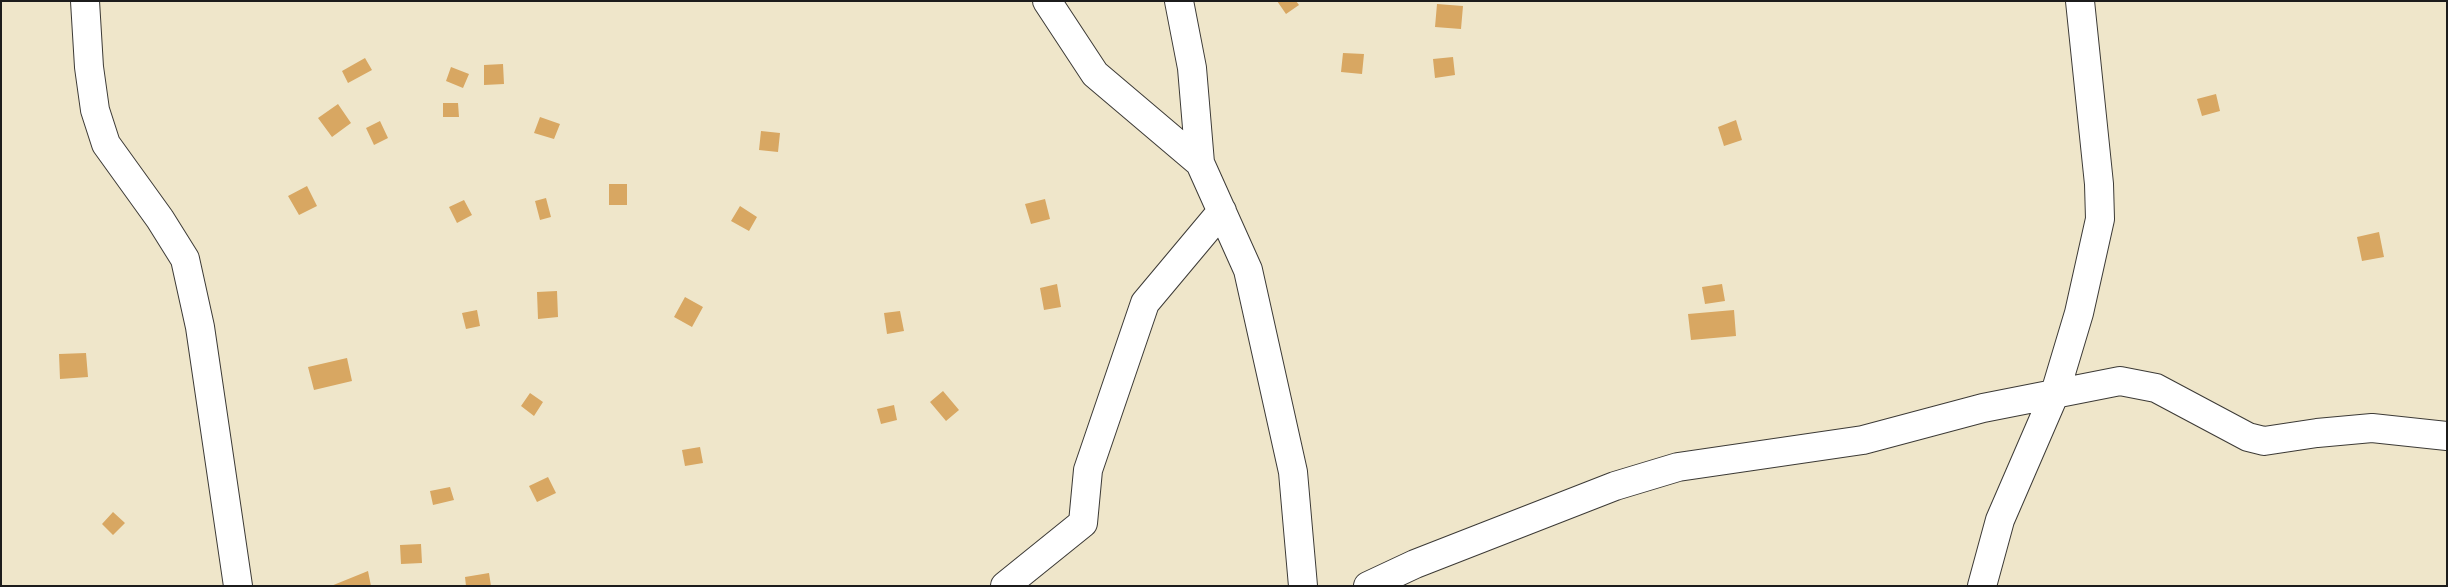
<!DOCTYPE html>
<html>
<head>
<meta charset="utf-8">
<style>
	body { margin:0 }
	#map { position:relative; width:2448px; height:587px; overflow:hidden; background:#efe6ca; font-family:"Gochi Hand",sans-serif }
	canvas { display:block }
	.frame { position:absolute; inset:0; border:2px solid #1c1c1c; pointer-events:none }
</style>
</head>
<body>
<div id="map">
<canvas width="2448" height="587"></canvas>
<div class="frame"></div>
</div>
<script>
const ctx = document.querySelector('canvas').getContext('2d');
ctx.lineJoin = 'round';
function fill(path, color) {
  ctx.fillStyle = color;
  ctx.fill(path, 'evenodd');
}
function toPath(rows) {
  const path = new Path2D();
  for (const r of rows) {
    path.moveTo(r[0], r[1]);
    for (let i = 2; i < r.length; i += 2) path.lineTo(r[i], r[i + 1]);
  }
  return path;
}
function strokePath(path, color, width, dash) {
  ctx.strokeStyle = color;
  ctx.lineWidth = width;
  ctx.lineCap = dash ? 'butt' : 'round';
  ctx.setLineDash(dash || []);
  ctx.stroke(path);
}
fill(toPath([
	[1277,1,1296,1,1299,5,1286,14],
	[1437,4,1463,6,1461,29,1435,27],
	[1343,53,1364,54,1362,74,1341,72],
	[1453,57,1455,75,1435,78,1433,59],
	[365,58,372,70,348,83,342,71],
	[503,64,504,84,484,85,484,65],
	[451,67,469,74,463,88,446,81],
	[2216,94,2220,111,2202,116,2197,99],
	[443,103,458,103,459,117,443,117],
	[338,104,351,123,332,137,318,118],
	[540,117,560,124,554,139,534,133],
	[1736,120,1742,140,1724,146,1718,127],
	[380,121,388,138,374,145,366,128],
	[761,131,780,133,778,152,759,150],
	[609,184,627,184,627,205,609,205],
	[307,186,317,206,299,215,288,196],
	[546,198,551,217,540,220,535,201],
	[1045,199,1050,219,1031,224,1025,204],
	[464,200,472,215,457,223,449,207],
	[740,206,757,217,749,231,731,221],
	[2379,232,2384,257,2362,261,2357,237],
	[1057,284,1061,307,1044,310,1040,288],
	[1722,284,1725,301,1705,304,1702,287],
	[557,291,558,317,538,319,537,292],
	[685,297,703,307,692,327,674,317],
	[477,310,480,326,466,329,462,313],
	[1734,310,1736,336,1691,340,1688,314],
	[900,311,904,331,887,334,884,313],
	[86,353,88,377,60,379,59,354],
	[347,358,352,381,314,390,308,367],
	[943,391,959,410,946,421,930,402],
	[530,393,543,402,534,416,521,406],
	[894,405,897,420,881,424,877,409],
	[700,447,703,463,685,466,682,450],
	[548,477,556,493,537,502,529,486],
	[450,487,454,500,433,505,430,491],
	[113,512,125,523,113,535,102,524],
	[421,544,422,563,401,564,400,545],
	[368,571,371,586,331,586],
	[489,573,491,586,466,586,465,577]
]), '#d8a762');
const minor = toPath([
	[85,1,89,67,95,110,106,144,160,219,185,259,200,327,238,586],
	[1047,1,1095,74,1200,163],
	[1179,1,1192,68,1200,163,1248,270,1293,472,1303,586],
	[1005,586,1083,523,1088,470,1145,303,1222,211],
	[1368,586,1415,564,1615,486,1678,467,1863,440,1983,408,2120,381,2156,388,2248,437,2264,441,2317,433,2372,428,2447,436],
	[1982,586,2000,520,2055,393,2079,313,2100,219,2099,184,2080,1]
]);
strokePath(minor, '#3c3a36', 30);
strokePath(minor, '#fff', 28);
</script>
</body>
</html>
